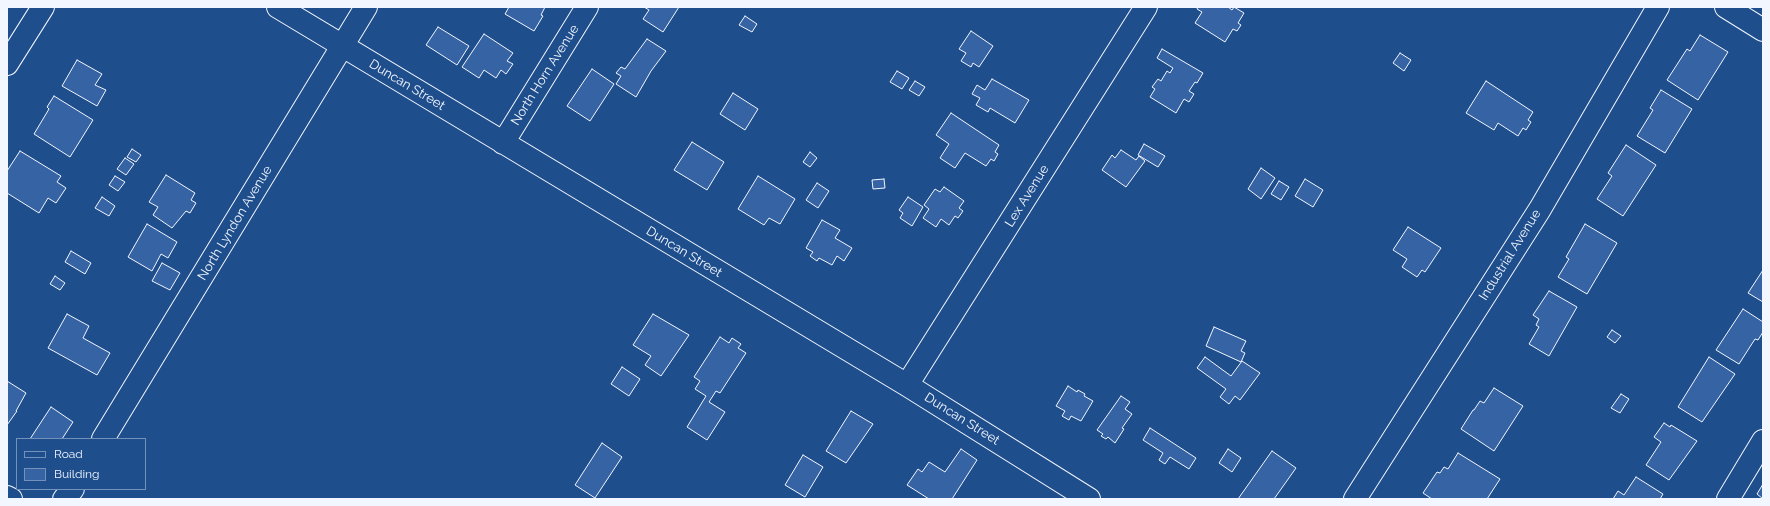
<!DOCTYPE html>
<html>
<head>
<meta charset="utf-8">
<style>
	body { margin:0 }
	#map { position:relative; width:1770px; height:506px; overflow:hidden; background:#1f4e8c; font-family:Raleway,sans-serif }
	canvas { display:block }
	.frame { position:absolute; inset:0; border:8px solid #f2f6ff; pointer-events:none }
	.legend { position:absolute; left:16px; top:438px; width:130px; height:52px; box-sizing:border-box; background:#1f4e8c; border:1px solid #7391ba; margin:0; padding:5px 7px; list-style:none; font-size:12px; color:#f2f6ff }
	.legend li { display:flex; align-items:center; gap:8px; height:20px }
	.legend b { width:20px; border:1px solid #7391ba }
</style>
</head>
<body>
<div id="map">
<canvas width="1770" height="506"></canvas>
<div class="frame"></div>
<ul class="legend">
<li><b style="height:5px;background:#1f4e8c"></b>Road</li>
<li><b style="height:11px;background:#3563a3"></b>Building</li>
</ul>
</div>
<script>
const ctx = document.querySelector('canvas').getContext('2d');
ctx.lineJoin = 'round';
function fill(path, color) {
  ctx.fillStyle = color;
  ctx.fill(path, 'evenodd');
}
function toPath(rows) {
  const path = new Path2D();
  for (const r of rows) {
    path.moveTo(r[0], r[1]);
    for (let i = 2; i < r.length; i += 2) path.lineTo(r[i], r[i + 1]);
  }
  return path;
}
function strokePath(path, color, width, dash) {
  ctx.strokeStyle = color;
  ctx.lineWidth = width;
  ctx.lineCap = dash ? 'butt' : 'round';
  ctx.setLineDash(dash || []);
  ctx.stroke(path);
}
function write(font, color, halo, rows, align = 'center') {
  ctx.font = font + ' Raleway,sans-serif';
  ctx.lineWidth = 3;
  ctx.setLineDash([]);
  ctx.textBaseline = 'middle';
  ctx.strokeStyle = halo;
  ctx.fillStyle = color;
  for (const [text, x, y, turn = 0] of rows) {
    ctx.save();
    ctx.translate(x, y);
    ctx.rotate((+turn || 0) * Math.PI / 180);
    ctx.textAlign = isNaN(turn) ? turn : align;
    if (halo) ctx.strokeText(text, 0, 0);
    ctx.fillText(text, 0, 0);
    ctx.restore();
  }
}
const building = toPath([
	[509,7,545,7,541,15,543,16,534,31,505,14,509,7],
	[644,7,679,7,663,32,643,19,649,10,644,7],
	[1198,7,1228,7,1232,10,1234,7,1244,13,1238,23,1241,25,1237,31,1233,29,1225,42,1195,23,1202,12,1197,9,1198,7],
	[745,16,757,24,752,32,739,25,745,16],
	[438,27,469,46,457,65,426,45,438,27],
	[971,31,993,46,979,67,973,63,971,67,961,61,966,53,959,49,971,31],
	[484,34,513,53,507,61,513,64,506,74,501,70,496,78,484,70,479,78,462,67,484,34],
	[1700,35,1728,52,1698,100,1667,80,1687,49,1690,51,1700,35],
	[647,39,666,51,651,71,636,97,616,84,621,76,616,73,621,67,625,69,647,39],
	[1162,49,1203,73,1197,83,1195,82,1189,91,1194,94,1189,102,1184,99,1176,113,1150,97,1155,89,1152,87,1158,79,1161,81,1167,71,1170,73,1173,68,1157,58,1162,49],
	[1400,53,1411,60,1404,71,1393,63,1400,53],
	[77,60,102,74,95,85,106,90,97,106,62,86,77,60],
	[592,69,614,84,590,121,567,106,592,69],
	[897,71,909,78,902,89,890,82,897,71],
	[992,79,1029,100,1015,123,990,108,988,112,976,105,980,98,972,94,977,85,985,90,992,79],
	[915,81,925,87,919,96,909,90,915,81],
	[1486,81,1533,112,1528,120,1531,122,1526,130,1523,128,1518,136,1498,123,1494,130,1466,113,1486,81],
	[1661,90,1692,109,1665,153,1637,136,1653,110,1650,108,1661,90],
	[733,93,758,109,745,130,720,114,733,93],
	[54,96,93,120,70,157,34,134,49,109,47,107,54,96],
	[951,113,999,145,995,152,998,154,994,161,991,159,986,166,965,153,955,168,940,158,949,144,936,135,951,113],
	[692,142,724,162,707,190,674,170,692,142],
	[1144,144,1165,156,1158,167,1138,155,1144,144],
	[1626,145,1656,165,1623,216,1597,199,1612,176,1608,173,1626,145],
	[132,149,141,155,136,162,127,157,132,149],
	[1121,150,1136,160,1139,156,1145,161,1126,187,1102,170,1112,155,1115,158,1121,150],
	[20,151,61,176,57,182,66,188,56,203,48,198,39,213,7,193,7,171,20,151],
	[810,152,817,158,810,167,803,162,810,152],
	[125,158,134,164,126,175,117,169,125,158],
	[1261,168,1275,178,1261,199,1248,189,1261,168],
	[166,175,195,193,191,200,196,203,190,213,186,211,172,228,153,215,158,207,149,202,166,175],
	[115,176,125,182,118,191,109,185,115,176],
	[758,176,795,199,780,224,769,218,764,225,738,209,758,176],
	[884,179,885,188,873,189,872,180,884,179],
	[1305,179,1323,190,1313,207,1295,196,1305,179],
	[1279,181,1289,187,1281,200,1271,194,1279,181],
	[817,183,829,191,818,208,806,200,817,183],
	[944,187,964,201,959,208,963,211,958,218,955,216,949,225,941,219,936,227,923,218,929,209,924,205,935,189,940,192,944,187],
	[102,197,115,206,109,216,95,208,102,197],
	[908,197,923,207,912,226,900,218,903,213,899,210,908,197],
	[822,220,840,230,835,238,852,248,844,261,837,256,832,265,819,258,817,261,810,256,813,252,806,248,822,220],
	[147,224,177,242,168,258,161,254,152,271,128,257,147,224],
	[1585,224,1617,243,1587,294,1558,277,1569,259,1566,257,1585,224],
	[1408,227,1441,248,1425,272,1422,270,1417,277,1402,267,1407,259,1393,250,1408,227],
	[71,251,91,263,85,274,65,262,71,251],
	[162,263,180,273,170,290,152,281,162,263],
	[1763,270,1763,302,1748,293,1763,270],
	[55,276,65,283,60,290,50,284,55,276],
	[1549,291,1577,307,1549,356,1529,344,1539,327,1536,325,1539,319,1533,315,1549,291],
	[1743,309,1763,322,1763,332,1758,340,1755,339,1739,364,1716,350,1743,309],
	[67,314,89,326,83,338,110,353,97,375,48,348,67,314],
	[653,314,689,335,661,376,645,365,651,356,633,345,653,314],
	[1214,327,1246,341,1241,351,1245,353,1241,362,1206,346,1214,327],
	[1612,330,1621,336,1615,343,1607,337,1612,330],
	[720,337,729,343,732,338,741,344,738,348,746,353,720,393,716,391,709,402,725,412,707,440,687,427,706,396,695,389,700,381,694,377,720,337],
	[1205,357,1231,376,1242,361,1260,373,1240,400,1235,396,1229,404,1220,397,1226,389,1197,368,1205,357],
	[1709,357,1735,374,1702,422,1678,407,1709,357],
	[622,367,640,379,629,396,611,384,622,367],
	[7,381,26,393,16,411,17,411,7,425,7,381],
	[1068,386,1077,392,1078,390,1085,394,1084,396,1093,401,1081,421,1071,416,1069,420,1062,416,1065,411,1056,406,1068,386],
	[1494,388,1523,406,1494,451,1461,429,1473,410,1474,410,1480,401,1484,403,1494,388],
	[1621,394,1629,399,1620,413,1611,408,1621,394],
	[1121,396,1130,402,1125,409,1132,414,1122,428,1124,429,1115,443,1108,437,1106,439,1101,436,1103,434,1097,430,1121,396],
	[51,407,73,422,62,439,30,439,51,407],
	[851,411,873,424,846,463,826,451,851,411],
	[1664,423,1670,427,1671,425,1697,441,1669,480,1646,465,1661,442,1654,437,1664,423],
	[1150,428,1196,458,1189,469,1170,457,1165,464,1159,460,1163,453,1143,440,1150,428],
	[602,443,622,457,595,498,575,485,602,443],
	[961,449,977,460,952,499,929,499,907,485,918,469,922,472,929,462,945,472,961,449],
	[1228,449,1241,458,1232,472,1219,463,1228,449],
	[1272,451,1296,468,1274,499,1238,499,1272,451],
	[1458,453,1500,479,1487,499,1432,499,1423,493,1437,472,1440,473,1444,467,1448,469,1458,453],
	[803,455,823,467,805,497,785,485,803,455],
	[1636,477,1663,494,1660,499,1613,499,1618,491,1624,495,1636,477],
	[1763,484,1763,499,1757,494,1763,484]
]);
fill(building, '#3563a3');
strokePath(building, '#f2f6ff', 1);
const minor = toPath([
	[278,7,907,385,1089,499],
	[1726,7,1763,30],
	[7,64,43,7],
	[503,143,587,7],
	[907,385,1146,7],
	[103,439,366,7],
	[7,497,11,499],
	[64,499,73,489],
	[1355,499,1540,209,1658,7],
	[1728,499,1763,441]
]);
strokePath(minor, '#f2f6ff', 24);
strokePath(minor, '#1f4e8c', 22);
write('13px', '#f2f6ff', '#1f4e8c', [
	["North Horn Avenue",545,75,-58],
	["Duncan Street",407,85,31],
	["Lex Avenue",1027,196,-58],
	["North Lyndon Avenue",235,223,-59],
	["Duncan Street",684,252,31],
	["Industrial Avenue",1510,255,-58],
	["Duncan Street",962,419,32]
]);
</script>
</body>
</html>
